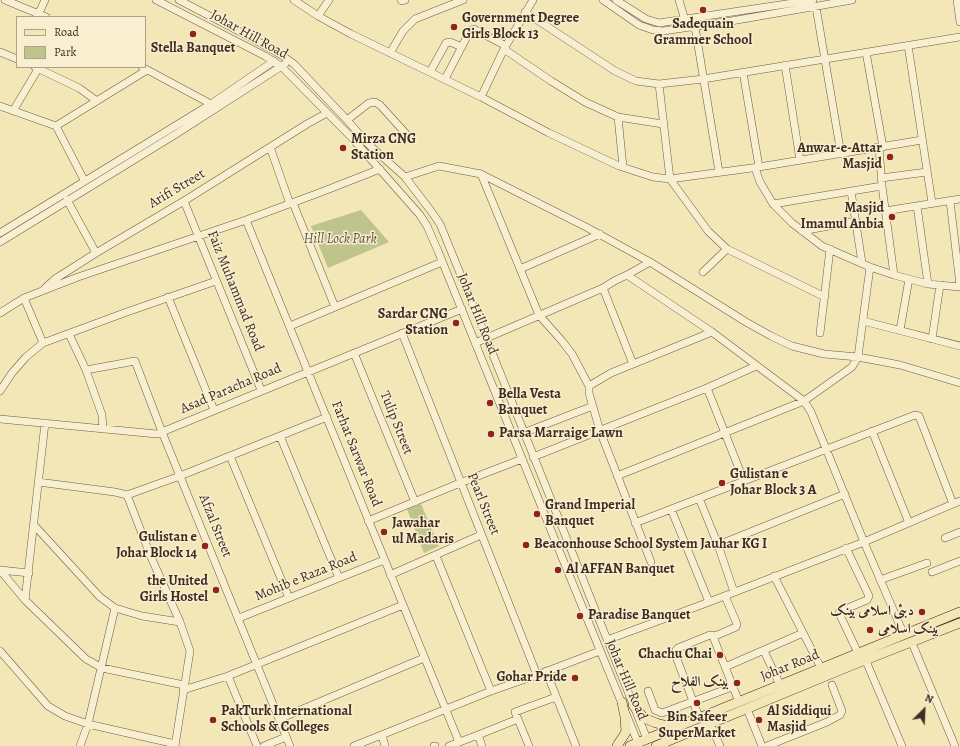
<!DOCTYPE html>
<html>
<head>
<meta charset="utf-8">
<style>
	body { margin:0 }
	#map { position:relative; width:960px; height:746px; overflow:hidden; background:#f3e6b7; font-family:Alegreya,serif }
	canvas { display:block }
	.legend { position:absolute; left:16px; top:16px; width:130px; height:52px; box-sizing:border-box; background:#f7efd0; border:1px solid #afa18a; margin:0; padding:5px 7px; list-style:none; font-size:12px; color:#422b20 }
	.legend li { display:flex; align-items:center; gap:8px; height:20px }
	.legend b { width:20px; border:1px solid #afa18a }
	.north { position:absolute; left:904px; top:690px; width:40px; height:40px; -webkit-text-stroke:3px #f7efd0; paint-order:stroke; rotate:24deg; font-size:11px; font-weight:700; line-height:16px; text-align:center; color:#422b20 }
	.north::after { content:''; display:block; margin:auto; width:14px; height:18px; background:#422b20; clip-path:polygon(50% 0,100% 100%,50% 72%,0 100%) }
</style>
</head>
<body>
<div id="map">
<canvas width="960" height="746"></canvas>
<ul class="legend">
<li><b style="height:5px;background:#f3e6b7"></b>Road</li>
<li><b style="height:11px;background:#bec48c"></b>Park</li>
</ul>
<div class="north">N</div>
</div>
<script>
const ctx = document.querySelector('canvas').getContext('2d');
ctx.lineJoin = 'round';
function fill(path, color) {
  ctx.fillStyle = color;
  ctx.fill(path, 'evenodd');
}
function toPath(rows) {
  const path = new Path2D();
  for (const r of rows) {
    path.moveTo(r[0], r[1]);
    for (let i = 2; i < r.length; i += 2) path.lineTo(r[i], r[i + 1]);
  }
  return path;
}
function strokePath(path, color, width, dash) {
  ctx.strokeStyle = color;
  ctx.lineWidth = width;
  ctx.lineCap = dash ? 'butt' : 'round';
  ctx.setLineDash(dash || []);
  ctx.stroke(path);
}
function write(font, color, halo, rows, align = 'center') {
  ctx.font = font + ' Alegreya,Amiri,serif';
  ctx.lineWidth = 3;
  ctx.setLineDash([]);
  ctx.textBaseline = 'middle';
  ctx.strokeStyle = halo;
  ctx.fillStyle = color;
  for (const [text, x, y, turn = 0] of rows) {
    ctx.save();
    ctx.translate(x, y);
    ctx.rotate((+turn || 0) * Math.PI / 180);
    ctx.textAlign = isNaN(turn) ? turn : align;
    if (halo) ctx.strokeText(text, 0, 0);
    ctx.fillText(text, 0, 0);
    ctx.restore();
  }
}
fill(toPath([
	[361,210,389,242,328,268,311,226],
	[421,504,439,546,424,553,407,509]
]), '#bec48c');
const minor = toPath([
	[5,0,46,17],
	[156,0,265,56,282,67,352,138,420,215,427,226,438,251,559,550,638,743],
	[179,0,250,37,280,54,294,64,347,120,367,143,405,177,431,211,440,224,473,305,647,739],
	[294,0,318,16,351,34,481,97,549,133,619,166,653,177,670,179,759,167,922,140],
	[401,0,402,1,405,0],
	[603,0,639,25,653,30,663,31,731,21,852,0],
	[616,0,646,19,659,23,813,0],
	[679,0,685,20],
	[957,0,960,22],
	[816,7,841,154],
	[525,12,615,71,636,81,659,84,703,79,960,37],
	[318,16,329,0],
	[37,17,45,0],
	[695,27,719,172],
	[908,45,932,203],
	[504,49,551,81,585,102,618,117,663,124],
	[0,52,17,59],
	[866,52,883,147],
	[390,53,403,31,415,19,463,0],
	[785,65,800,160],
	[35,67,79,88,97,101],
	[142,67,211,104],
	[430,72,446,43,450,42,462,47],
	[743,72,759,167],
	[445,79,470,31,474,29,506,46],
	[659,84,670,179,708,231,727,249,825,297],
	[481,97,504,49,533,0],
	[0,106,56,126],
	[13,111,38,69],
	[618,117,623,167],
	[347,120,369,103,375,102,380,105,408,136],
	[56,126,147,70],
	[56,126,84,180],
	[270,147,290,204],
	[879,147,882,186,894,275],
	[755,168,760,182,773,204,792,223,822,246,870,267,894,275,928,284,960,287],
	[481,174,586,227,650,262],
	[405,177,439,166,481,174,539,315,562,341,572,354,589,386],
	[881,178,927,172],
	[851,191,862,263],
	[67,200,96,253],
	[184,201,261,390],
	[950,201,960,285],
	[293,203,335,307],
	[773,204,882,186],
	[917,206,928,284],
	[885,211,960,199],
	[246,220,459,742],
	[802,231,856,221],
	[0,233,211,104,274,61],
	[0,242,176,134,285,64],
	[520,269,600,234],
	[703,272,727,249],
	[627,275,650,262,746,322,771,336,792,346,824,354,858,357,900,365,960,383],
	[45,288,55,279,96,253,184,201,307,124,327,113],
	[603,288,633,364],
	[168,297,214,410],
	[24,298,43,343],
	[0,313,24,298,78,277,246,220,324,191,380,169],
	[863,321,960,346],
	[290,326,442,262],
	[900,330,909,279],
	[402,333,537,675,600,651],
	[820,333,830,249],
	[69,334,86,370,102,415,103,429],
	[932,339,940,285],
	[475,343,603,288,616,280,627,275,712,332,804,401,811,412,864,542,904,635],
	[354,353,415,502],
	[86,370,135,361,162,432,290,746],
	[707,388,744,481],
	[0,391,12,373,26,357,43,343,124,313,216,281],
	[0,419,157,434,462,309],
	[872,431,909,523],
	[523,433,593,406],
	[280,436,339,578],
	[230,456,289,598],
	[533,457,707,388,756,366],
	[617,476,804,401,852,367,858,357,870,267],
	[38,482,115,492,127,495,180,476,327,417],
	[127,495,151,557,180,622,190,651,175,746],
	[699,498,718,545,734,592],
	[671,509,709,602],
	[368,521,460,483,522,459],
	[635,523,915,415,919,416,953,504],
	[34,525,100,597,115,608,142,616,180,622],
	[945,538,960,532],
	[718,545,845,494],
	[846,548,869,596,867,600,843,610,840,611,839,613,858,653],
	[436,556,491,691],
	[651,562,600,431,589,393,589,386,611,373,712,332],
	[0,570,25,600,86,659,102,668,184,685],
	[0,570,29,573],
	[932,572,960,561],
	[390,575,481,535],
	[774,576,821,668],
	[880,580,927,563],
	[725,596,737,624,736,627,715,636,714,639,739,702],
	[25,600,45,423],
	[239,618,384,560],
	[607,640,709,602,864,542,960,501],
	[912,643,955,746],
	[0,651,48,706,65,716,88,724,175,744],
	[764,651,780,685],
	[866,661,902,746],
	[725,667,803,633],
	[546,671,576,746],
	[228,676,257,746],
	[183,690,228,676,403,605],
	[648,691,655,710,662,713,732,687],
	[747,709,762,746],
	[699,717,675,654,676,650,678,648,710,635,715,636],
	[279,719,424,658],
	[710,724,720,746],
	[382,735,385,746],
	[478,735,518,719],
	[80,746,88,724,115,608],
	[264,746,286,737],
	[354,746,491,691,537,675],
	[434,746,435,746],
	[449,746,478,735,482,746],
	[529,746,515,712,556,697],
	[767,746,827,722,840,715,842,711,832,685]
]);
const major = toPath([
	[633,705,644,718,656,723,668,726,677,725],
	[617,746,626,732,625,717,622,702],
	[630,746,960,612],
	[656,746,850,666,960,623]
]);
strokePath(minor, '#6e5a46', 8);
strokePath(major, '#422b20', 10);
strokePath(minor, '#f7efd0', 7);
strokePath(major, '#f3e6b7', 9);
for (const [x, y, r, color] of [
	[703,10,4,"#8f2418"],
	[454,27,4,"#8f2418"],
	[193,34,4,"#8f2418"],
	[343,148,4,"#8f2418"],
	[890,157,4,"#8f2418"],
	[892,217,4,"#8f2418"],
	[456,323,4,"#8f2418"],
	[490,403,4,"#8f2418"],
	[491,434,4,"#8f2418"],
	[722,483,4,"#8f2418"],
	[537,514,4,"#8f2418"],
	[384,532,4,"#8f2418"],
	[526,545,4,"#8f2418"],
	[205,546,4,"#8f2418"],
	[558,570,4,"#8f2418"],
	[216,590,4,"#8f2418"],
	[922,612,4,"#8f2418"],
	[580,616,4,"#8f2418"],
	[870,630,4,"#8f2418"],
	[720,655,4,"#8f2418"],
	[575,678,4,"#8f2418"],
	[737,683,4,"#8f2418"],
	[697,703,4,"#8f2418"],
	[213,720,4,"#8f2418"],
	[759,720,4,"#8f2418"]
]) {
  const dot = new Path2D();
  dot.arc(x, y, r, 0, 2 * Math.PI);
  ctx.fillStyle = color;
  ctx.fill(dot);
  strokePath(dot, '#f7efd0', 1.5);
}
write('bold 14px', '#422b20', '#f7efd0', [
	["Government Degree",462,19],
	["Girls Block 13",462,35],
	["Sadequain",703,25,"center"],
	["Grammer School",703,41,"center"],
	["Stella Banquet",193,49,"center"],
	["Mirza CNG",351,140],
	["Station",351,156],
	["Anwar-e-Attar",882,149,"right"],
	["Masjid",882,165,"right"],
	["Masjid",884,209,"right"],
	["Imamul Anbia",884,225,"right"],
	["Sardar CNG",448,315,"right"],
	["Station",448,331,"right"],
	["Bella Vesta",498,395],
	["Banquet",498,411],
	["Parsa Marraige Lawn",499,434],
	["Gulistan e",730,475],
	["Johar Block 3 A",730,491],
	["Grand Imperial",545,506],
	["Banquet",545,522],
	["Jawahar",392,524],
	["ul Madaris",392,540],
	["Gulistan e",197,538,"right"],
	["Johar Block 14",197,554,"right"],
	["Beaconhouse School System Jauhar KG I",534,545],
	["Al AFFAN Banquet",566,570],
	["the United",208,582,"right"],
	["Girls Hostel",208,598,"right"],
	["دبئی اسلامی بینک",914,612,"right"],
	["Paradise Banquet",588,616],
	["بینک اسلامی",878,630],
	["Chachu Chai",712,655,"right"],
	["Gohar Pride",567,678,"right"],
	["بینک الفلاح",729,683,"right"],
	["PakTurk International",221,712],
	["Schools & Colleges",221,728],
	["Al Siddiqui",767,712],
	["Masjid",767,728],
	["Bin Safeer",697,718,"center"],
	["SuperMarket",697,734,"center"]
], 'left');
write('14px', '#422b20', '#f7efd0', [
	["Johar Hill Road",249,35,29],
	["Arifi Street",177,189,-31],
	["Faiz Muhammad Road",235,291,68],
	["Johar Hill Road",477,314,68],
	["Asad Paracha Road",231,389,-23],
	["Tulip Street",396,423,68],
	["Farhat Sarwar Road",356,454,68],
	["Pearl Street",483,504,68],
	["Afzal Street",215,526,68],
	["Mohib e Raza Road",306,577,-22],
	["Johar Road",790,666,-22],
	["Johar Hill Road",626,680,67]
]);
write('italic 14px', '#61513b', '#f7efd0', [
	["Hill Lock Park",340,240]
]);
</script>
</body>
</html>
